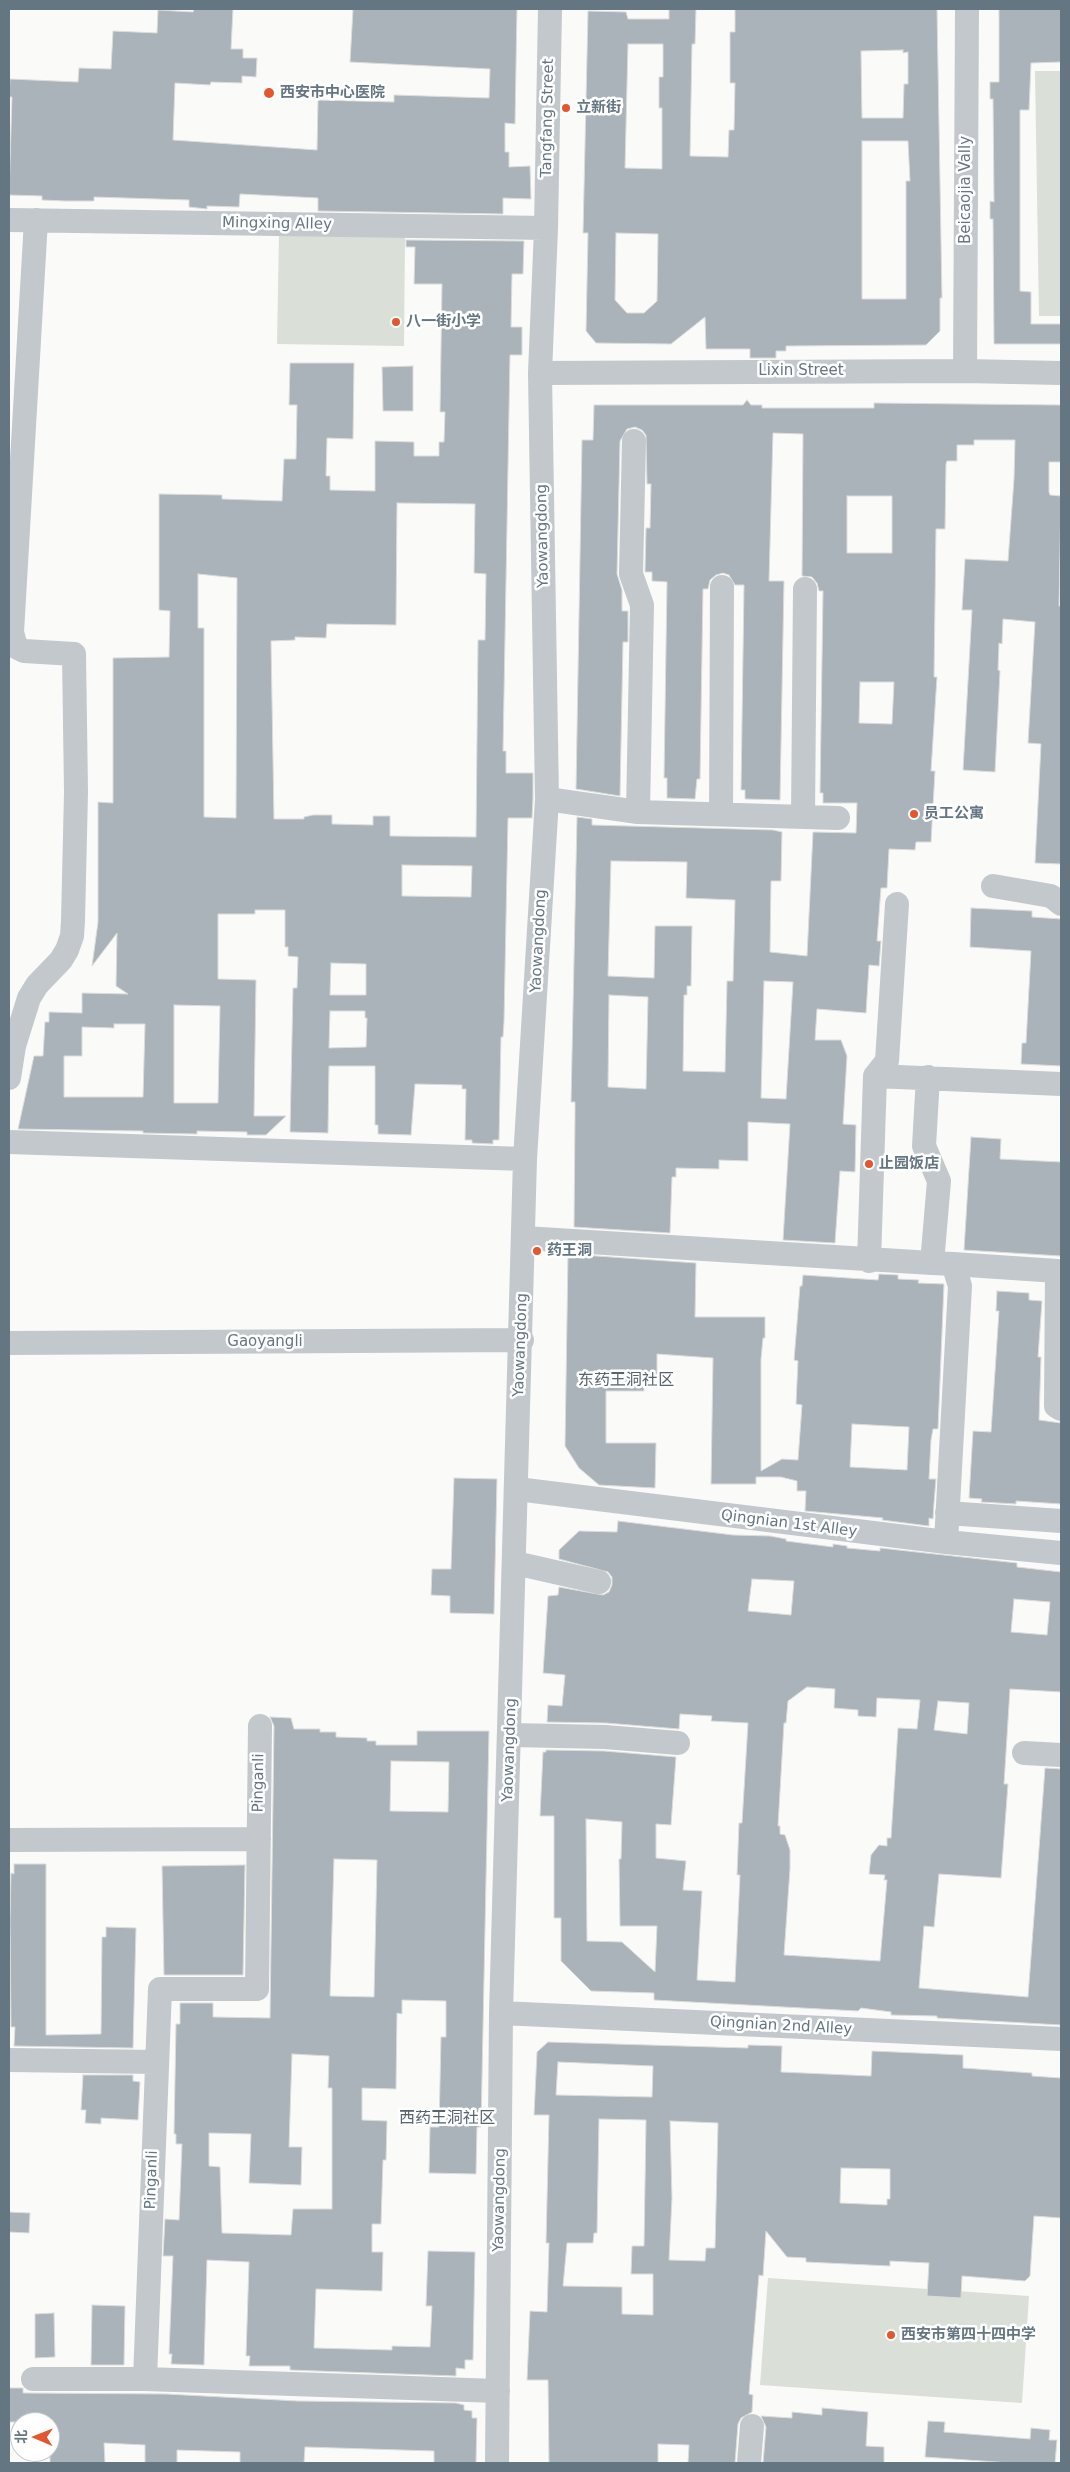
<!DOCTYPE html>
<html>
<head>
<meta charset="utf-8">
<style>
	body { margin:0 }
	#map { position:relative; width:1070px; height:2472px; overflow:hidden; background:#fafaf8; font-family:"DejaVu Sans","Noto Sans SC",sans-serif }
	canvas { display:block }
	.frame { position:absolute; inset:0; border:10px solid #657683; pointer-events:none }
	.north { position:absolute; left:10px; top:2412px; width:50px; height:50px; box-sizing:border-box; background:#fff; border:1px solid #c1c8cd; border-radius:50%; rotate:271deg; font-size:14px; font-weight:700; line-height:20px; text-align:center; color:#657683 }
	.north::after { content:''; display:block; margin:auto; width:18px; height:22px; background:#e4572e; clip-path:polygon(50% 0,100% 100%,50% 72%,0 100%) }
</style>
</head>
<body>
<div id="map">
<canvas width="1070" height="2472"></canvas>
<div class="frame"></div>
<div class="north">北</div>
</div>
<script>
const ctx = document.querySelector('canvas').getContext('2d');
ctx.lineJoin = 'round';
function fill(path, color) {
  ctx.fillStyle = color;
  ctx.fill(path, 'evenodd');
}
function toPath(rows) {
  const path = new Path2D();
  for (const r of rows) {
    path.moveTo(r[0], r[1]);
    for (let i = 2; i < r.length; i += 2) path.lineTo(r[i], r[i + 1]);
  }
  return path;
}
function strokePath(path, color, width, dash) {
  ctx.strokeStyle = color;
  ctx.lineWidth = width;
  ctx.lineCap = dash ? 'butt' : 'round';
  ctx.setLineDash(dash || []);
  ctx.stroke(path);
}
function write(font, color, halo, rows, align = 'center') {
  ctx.font = font + ' "DejaVu Sans","Noto Sans SC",sans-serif';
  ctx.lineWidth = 5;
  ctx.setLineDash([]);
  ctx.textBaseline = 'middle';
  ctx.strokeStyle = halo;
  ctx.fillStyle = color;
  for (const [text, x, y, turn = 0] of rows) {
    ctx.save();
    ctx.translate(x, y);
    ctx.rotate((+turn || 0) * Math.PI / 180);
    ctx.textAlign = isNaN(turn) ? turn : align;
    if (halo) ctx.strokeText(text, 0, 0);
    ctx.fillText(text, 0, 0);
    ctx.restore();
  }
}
fill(toPath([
	[1035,71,1061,71,1061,316,1039,316],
	[279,234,405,235,404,346,277,344],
	[768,2278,1029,2296,1022,2403,760,2385]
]), '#dadfd7');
const building = toPath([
	[194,9,233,9,231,49,243,49,243,58,257,58,256,77,242,76,242,83,211,82,210,85,175,83,173,140,317,150,318,100,394,102,394,95,489,98,490,69,350,62,353,9,517,9,515,124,505,123,505,152,509,152,509,167,530,166,531,199,503,198,503,214,318,211,318,198,240,194,239,207,207,206,207,209,189,207,189,200,94,197,94,201,65,201,42,200,42,196,9,195,12,97,9,97,10,79,78,82,79,68,111,69,113,31,157,33,158,10,193,12,194,9],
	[669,9,696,9,695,44,692,44,690,156,728,157,729,130,734,130,735,83,730,83,730,32,735,32,735,9,937,9,942,298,940,298,940,331,926,345,786,346,786,351,776,351,776,358,750,358,750,349,706,349,705,317,671,344,596,343,586,331,588,233,583,233,588,11,626,12,628,19,669,19,669,9],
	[628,44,663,44,663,77,659,77,659,108,662,108,662,169,625,168,628,44],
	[903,50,903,53,908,52,908,84,904,84,903,118,862,118,861,51,903,50],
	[862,141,908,141,910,181,906,181,906,299,862,299,862,141],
	[616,233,658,234,657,301,644,313,627,313,615,300,616,233],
	[999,9,1061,9,1061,62,1031,63,1029,110,1020,110,1020,291,1031,292,1031,324,1061,324,1061,344,994,344,993,219,990,219,990,201,994,202,993,99,990,99,990,82,999,82,999,9],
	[406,240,524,241,523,274,512,274,511,327,522,327,522,355,510,355,503,751,506,751,506,773,533,773,533,799,532,818,508,818,504,1022,503,1037,501,1037,499,1140,493,1140,493,1144,472,1143,472,1140,465,1140,466,1089,462,1089,462,1085,415,1084,411,1135,378,1134,378,1125,375,1125,375,1066,329,1066,328,1133,290,1132,293,988,297,988,298,957,288,956,288,947,285,947,285,910,255,910,255,914,218,914,218,979,256,980,254,1116,286,1116,266,1135,247,1135,247,1132,197,1131,197,1134,143,1133,143,1131,18,1129,34,1056,43,1056,45,1022,49,1022,49,1012,82,1013,82,993,128,994,116,986,117,933,92,966,98,922,98,802,113,803,113,658,169,657,170,611,159,610,159,494,222,495,222,499,282,501,284,459,296,459,297,405,289,405,290,363,354,363,353,439,327,438,326,476,330,476,330,490,375,491,375,441,414,442,414,456,439,456,439,442,444,442,445,412,440,412,442,284,414,284,415,247,406,247,406,240],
	[397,503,475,504,474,573,486,574,485,640,478,640,476,837,390,836,390,816,373,816,373,825,332,824,332,815,313,815,304,817,304,819,274,819,271,641,295,640,295,637,326,638,327,624,396,625,397,503],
	[198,574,237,578,236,818,204,817,204,628,198,628,198,574],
	[402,865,472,866,471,897,402,896,402,865],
	[331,963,366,964,366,995,330,995,331,963],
	[174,1005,220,1006,218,1103,174,1103,174,1005],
	[330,1011,365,1011,365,1018,367,1018,366,1047,329,1048,330,1011],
	[114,1024,145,1024,143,1097,64,1097,64,1056,82,1056,82,1027,114,1028,114,1024],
	[413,366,413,411,383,411,382,367,413,366],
	[747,400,751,405,762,405,762,408,874,408,874,403,1061,405,1061,462,1049,462,1049,492,1050,495,1061,496,1059,606,1061,606,1061,864,1035,863,1041,744,1028,743,1035,622,1003,619,1002,644,999,643,998,670,1000,671,995,772,963,770,972,610,962,610,965,559,1008,561,1014,479,1015,440,974,440,974,445,957,445,957,461,947,461,946,464,945,529,936,529,934,677,937,677,931,771,935,771,931,842,916,842,915,850,889,849,887,888,881,888,877,941,881,941,879,966,869,965,866,1013,817,1009,815,1040,841,1040,847,1056,843,1124,856,1125,855,1172,840,1171,835,1243,783,1240,790,1124,748,1122,748,1161,719,1160,719,1169,676,1168,676,1177,672,1177,670,1233,574,1227,575,1115,575,1102,571,1102,577,817,592,819,592,825,773,830,782,832,781,881,771,881,770,952,807,956,813,832,856,833,857,803,823,803,823,793,820,793,823,591,819,591,817,583,812,577,802,576,803,434,773,433,769,581,784,581,780,800,745,799,745,790,741,790,744,585,735,585,729,575,723,573,716,575,710,580,708,589,703,589,700,779,697,779,695,799,667,798,667,778,664,778,667,582,652,581,652,572,645,572,646,528,650,528,651,484,647,484,646,435,642,430,635,427,627,429,620,441,617,574,622,590,622,611,628,611,628,642,623,642,620,796,576,789,582,440,593,440,594,405,743,405,747,400],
	[847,496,892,496,892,553,847,553,847,496],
	[860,682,894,682,892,724,859,723,860,682],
	[611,861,687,862,686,898,735,900,733,981,727,981,725,1072,683,1071,684,995,687,995,687,986,691,986,692,926,655,926,654,978,608,976,611,861],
	[764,981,793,982,786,1099,761,1098,764,981],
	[609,995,648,997,646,1089,608,1087,609,995],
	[971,908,1032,911,1032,917,1061,919,1061,1066,1021,1064,1022,1043,1026,1043,1031,951,970,947,971,908],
	[971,1137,1001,1139,1000,1159,1061,1162,1061,1256,964,1250,971,1137],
	[568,1254,696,1263,695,1317,765,1317,765,1338,763,1338,761,1359,761,1471,782,1459,798,1460,802,1405,796,1404,798,1361,794,1360,800,1286,802,1286,803,1275,878,1280,879,1274,898,1275,898,1279,919,1280,918,1283,944,1284,938,1429,933,1429,931,1440,929,1479,936,1479,934,1503,933,1519,929,1518,929,1526,882,1520,883,1518,805,1511,806,1491,797,1491,797,1481,781,1477,756,1477,756,1484,711,1484,713,1358,657,1354,657,1376,644,1376,644,1391,606,1391,606,1443,656,1443,655,1488,599,1485,579,1468,565,1446,568,1254],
	[852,1424,909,1427,907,1470,850,1467,852,1424],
	[997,1291,1029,1293,1029,1300,1042,1301,1038,1357,1041,1357,1039,1420,1061,1423,1061,1504,1016,1501,1016,1504,981,1502,982,1499,969,1498,973,1431,991,1432,999,1311,996,1311,997,1291],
	[454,1478,497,1479,494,1614,450,1613,450,1596,431,1595,432,1569,451,1569,454,1478],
	[618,1521,733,1535,770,1536,786,1539,786,1541,833,1547,833,1544,847,1546,847,1548,880,1551,880,1548,1017,1563,1017,1567,1061,1572,1061,1692,1010,1689,1004,1784,1008,1784,1001,1878,939,1874,934,1927,924,1926,919,1988,1028,1997,1045,1768,1061,1769,1061,2025,937,2018,937,2016,891,2015,891,2012,861,2008,858,2011,654,2000,654,1993,591,1991,561,1961,561,1918,554,1918,554,1816,540,1816,543,1752,546,1752,546,1750,604,1751,676,1757,671,1825,656,1824,656,1858,686,1861,683,1890,702,1891,697,1980,735,1982,740,1875,737,1875,739,1823,742,1823,748,1723,711,1721,712,1716,680,1714,679,1729,606,1723,547,1722,548,1705,562,1706,565,1675,543,1673,548,1596,558,1595,559,1587,603,1595,609,1592,612,1585,612,1577,608,1572,559,1559,559,1550,579,1531,617,1532,618,1521],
	[752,1579,794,1581,791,1615,748,1611,752,1579],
	[1014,1599,1050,1602,1047,1635,1011,1632,1014,1599],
	[807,1687,835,1689,834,1708,858,1710,858,1716,876,1717,877,1698,920,1700,917,1729,898,1728,891,1838,887,1838,887,1846,879,1845,871,1855,869,1874,885,1875,884,1880,887,1880,880,1961,784,1955,790,1869,790,1850,785,1835,780,1834,780,1826,778,1826,784,1723,786,1723,788,1701,807,1687],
	[938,1701,969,1703,967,1734,934,1730,938,1701],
	[586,1819,622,1822,621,1859,619,1859,620,1926,657,1926,655,1972,622,1942,587,1941,586,1819],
	[270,1717,291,1718,294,1729,320,1729,320,1732,336,1732,336,1737,367,1738,367,1741,376,1741,376,1745,417,1745,417,1731,489,1731,481,2127,477,2127,476,2174,429,2173,430,2127,439,2127,441,2037,446,2037,446,2001,402,2000,402,2014,397,2013,396,2089,362,2088,362,2120,387,2121,386,2160,383,2160,381,2224,372,2224,372,2252,383,2252,382,2291,316,2289,314,2348,392,2350,392,2346,430,2347,432,2306,426,2306,428,2251,475,2252,473,2360,465,2360,465,2369,456,2368,456,2376,290,2370,290,2366,249,2366,250,2356,246,2356,249,2262,207,2260,204,2365,171,2364,172,2354,169,2354,173,2256,163,2256,165,2219,179,2220,182,2144,176,2144,176,2134,174,2134,176,2024,180,2024,180,2003,213,2003,213,2017,270,2018,274,1726,270,1717],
	[391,1761,449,1762,448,1812,390,1811,391,1761],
	[334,1859,377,1860,374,1997,330,1996,334,1859],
	[292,2054,329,2056,328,2088,332,2088,332,2209,293,2209,291,2235,222,2233,220,2167,209,2166,209,2133,251,2134,249,2183,301,2185,302,2147,289,2147,292,2054],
	[14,1864,46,1864,46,2035,101,2034,102,1937,106,1937,106,1927,136,1928,133,2048,14,2046,15,2027,11,2027,10,1921,11,1873,14,1874,14,1864],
	[245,1865,243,1975,164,1975,162,1866,245,1865],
	[548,2042,748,2048,748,2045,782,2046,781,2072,871,2076,872,2051,963,2055,963,2068,1032,2073,1032,2076,1061,2078,1061,2218,1034,2216,1030,2276,1025,2281,962,2276,961,2298,927,2296,929,2263,890,2261,890,2266,806,2262,806,2258,787,2257,766,2231,763,2276,759,2275,749,2394,753,2395,752,2412,741,2418,738,2424,735,2463,688,2463,689,2445,658,2444,658,2463,549,2463,548,2380,527,2380,530,2311,547,2312,549,2243,546,2243,549,2115,534,2115,537,2052,548,2042],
	[558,2062,653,2066,652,2097,556,2095,558,2062],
	[599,2119,646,2120,644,2246,632,2246,631,2274,653,2274,653,2315,622,2314,622,2287,563,2286,567,2243,593,2243,594,2233,597,2233,599,2119],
	[670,2121,718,2123,715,2248,706,2248,705,2261,669,2260,672,2198,670,2121],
	[841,2168,890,2169,890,2199,887,2199,887,2205,840,2203,841,2168],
	[83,2075,133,2075,133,2081,140,2082,138,2120,101,2118,101,2124,85,2123,86,2110,81,2110,83,2075],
	[9,2212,30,2213,29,2233,9,2232,9,2212],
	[92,2305,125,2306,124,2365,91,2365,92,2305],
	[54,2313,55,2357,35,2358,35,2314,54,2313],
	[9,2388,23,2388,23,2393,166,2394,298,2401,456,2403,464,2405,464,2410,472,2411,472,2418,477,2418,476,2463,434,2463,434,2451,305,2447,304,2463,240,2463,240,2452,177,2450,177,2463,145,2463,145,2445,104,2443,105,2463,50,2463,50,2422,9,2422,9,2388],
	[822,2408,868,2412,866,2446,884,2447,884,2463,763,2463,766,2427,761,2416,792,2418,792,2412,822,2415,822,2408],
	[928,2421,945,2422,944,2432,1030,2439,1031,2428,1050,2430,1049,2440,1057,2440,1055,2463,1010,2463,925,2457,928,2421]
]);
fill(building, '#aab3b9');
strokePath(building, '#dcdcda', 1);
strokePath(toPath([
	[9,220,546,228],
	[965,371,967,9],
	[540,373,965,371,1061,373],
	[634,441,631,574,642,605,638,812],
	[547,799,638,812,838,818],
	[721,814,722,587],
	[803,817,805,589],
	[993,886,1051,896,1061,904],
	[875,1076,1061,1084],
	[9,1078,14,1046,29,998,37,985,61,960,67,950,72,936,73,921,76,792,74,654,24,651,16,647,12,632,36,220],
	[9,1142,525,1159],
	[524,1238,932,1263,939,1181,924,1146,928,1077],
	[869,1261,875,1076,887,1061,897,904],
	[932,1263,953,1264,960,1286,946,1542],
	[953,1264,1057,1271,1056,1406,1061,1409],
	[9,1343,522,1340],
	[517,1489,946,1542,1061,1553],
	[947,1513,1061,1521],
	[515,1563,599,1582],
	[511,1735,605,1737,678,1743],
	[1024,1753,1061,1755],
	[9,1840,259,1839],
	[501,2013,1061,2039],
	[9,2060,157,2062],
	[33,2379,145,2379,498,2391],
	[145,2379,160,1989,257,1989,260,1726],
	[497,2463,501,2013,525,1159,547,799,540,373,546,228,550,9],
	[749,2463,752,2426]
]), '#c3c8cc', 24);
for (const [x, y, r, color] of [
	[269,93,6,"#e4572e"],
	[566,108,5,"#e4572e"],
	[396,322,5,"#e4572e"],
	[914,814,5,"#e4572e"],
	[869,1164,5,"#e4572e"],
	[537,1251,5,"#e4572e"],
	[891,2335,5,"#e4572e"]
]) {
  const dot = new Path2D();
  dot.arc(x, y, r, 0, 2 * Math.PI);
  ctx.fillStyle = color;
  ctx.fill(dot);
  strokePath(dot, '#fff', 2);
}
write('bold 15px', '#657683', '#fff', [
	["西安市中心医院",280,93],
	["立新街",576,108],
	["八一街小学",406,322],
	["员工公寓",924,814],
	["止园饭店",879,1164],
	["药王洞",547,1251],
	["西安市第四十四中学",901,2335]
], 'left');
write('15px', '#657683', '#fff', [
	["Tangfang Street",548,118,-89],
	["Beicaojia Vally",966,190,-90],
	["Mingxing Alley",277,224,1],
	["Lixin Street",801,371],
	["Yaowangdong",543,536,-91],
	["Yaowangdong",539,941,-87],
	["Gaoyangli",265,1342],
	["Yaowangdong",521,1345,-88],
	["Qingnian 1st Alley",789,1524,7],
	["Yaowangdong",510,1750,-88],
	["Pinganli",259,1783,-89],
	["Qingnian 2nd Alley",781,2026,3],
	["Pinganli",152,2180,-88],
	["Yaowangdong",500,2200,-89]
]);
write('16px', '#57646e', '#fff', [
	["东药王洞社区",626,1381],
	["西药王洞社区",447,2119]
]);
</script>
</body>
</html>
